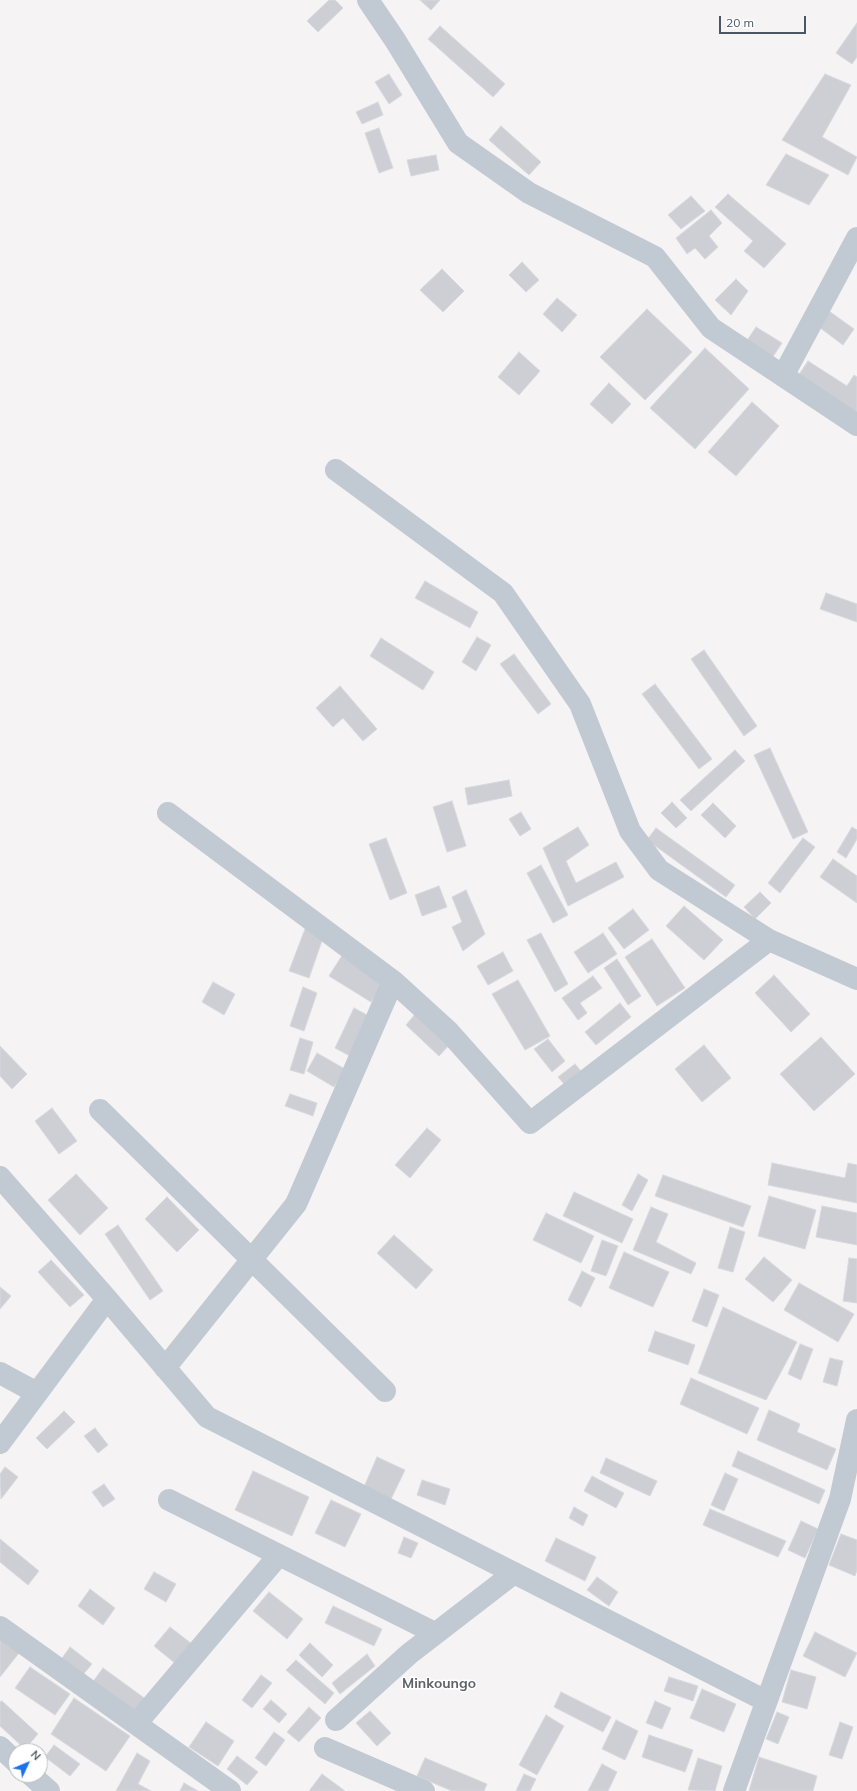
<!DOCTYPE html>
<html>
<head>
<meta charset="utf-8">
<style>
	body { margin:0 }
	#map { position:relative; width:857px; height:1791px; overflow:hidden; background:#f5f3f3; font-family:Mulish,sans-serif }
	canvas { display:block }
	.north { position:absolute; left:8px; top:1743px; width:40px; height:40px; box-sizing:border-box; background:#fff; border:1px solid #b7bbc0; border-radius:50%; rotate:46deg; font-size:11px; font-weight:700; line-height:16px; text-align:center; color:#4a5661 }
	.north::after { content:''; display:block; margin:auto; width:14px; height:18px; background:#1a73e8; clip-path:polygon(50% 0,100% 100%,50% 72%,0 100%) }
	.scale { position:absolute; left:719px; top:16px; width:87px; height:18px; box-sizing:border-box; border:2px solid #4a5661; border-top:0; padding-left:5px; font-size:12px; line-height:14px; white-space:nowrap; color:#4a5661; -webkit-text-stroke:3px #fff; paint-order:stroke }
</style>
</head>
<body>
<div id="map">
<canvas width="857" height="1791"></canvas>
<div class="north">N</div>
<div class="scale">20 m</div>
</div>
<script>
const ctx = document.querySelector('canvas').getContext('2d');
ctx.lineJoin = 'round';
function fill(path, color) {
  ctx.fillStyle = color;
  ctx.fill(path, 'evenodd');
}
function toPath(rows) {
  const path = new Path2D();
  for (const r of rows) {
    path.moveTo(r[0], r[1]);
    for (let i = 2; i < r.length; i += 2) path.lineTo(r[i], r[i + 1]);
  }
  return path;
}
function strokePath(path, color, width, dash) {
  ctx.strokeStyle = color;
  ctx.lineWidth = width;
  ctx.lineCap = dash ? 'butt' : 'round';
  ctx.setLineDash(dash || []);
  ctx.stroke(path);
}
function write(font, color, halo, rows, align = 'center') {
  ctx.font = font + ' Mulish,sans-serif';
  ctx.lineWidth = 3;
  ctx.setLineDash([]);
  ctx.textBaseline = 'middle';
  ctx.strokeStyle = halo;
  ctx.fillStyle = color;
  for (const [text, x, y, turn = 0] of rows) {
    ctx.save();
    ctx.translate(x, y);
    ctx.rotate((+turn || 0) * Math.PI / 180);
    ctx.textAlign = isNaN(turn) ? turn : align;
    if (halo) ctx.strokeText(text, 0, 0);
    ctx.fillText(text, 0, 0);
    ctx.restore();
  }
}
const building = toPath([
	[329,0,335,0,343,8,318,32,307,21,329,0],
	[420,0,440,0,431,10,420,0],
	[857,23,857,57,852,64,836,53,857,23],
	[440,26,505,84,493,97,428,39,440,26],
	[389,74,402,95,389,104,375,82,389,74],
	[825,74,851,85,822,137,857,157,848,175,782,140,825,74],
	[378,102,383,115,362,124,356,112,378,102],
	[501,126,541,162,529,175,489,140,501,126],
	[379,128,393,168,379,173,365,133,379,128],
	[786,154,829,175,809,205,766,185,786,154],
	[436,155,439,170,411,176,407,160,436,155],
	[728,194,786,244,764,268,744,251,753,241,715,207,728,194],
	[691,196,705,211,681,229,668,215,691,196],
	[711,210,722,223,709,236,718,247,705,259,695,248,687,254,676,238,711,210],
	[522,262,539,280,526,292,509,275,522,262],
	[442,269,464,291,443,312,420,290,442,269],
	[736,279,748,291,731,315,715,300,736,279],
	[557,298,577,315,562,332,543,314,557,298],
	[647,309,692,352,645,400,600,357,647,309],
	[829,311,854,329,843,345,819,327,829,311],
	[756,327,782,343,772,358,746,342,756,327],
	[705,348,749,389,695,449,650,408,705,348],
	[519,352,540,371,519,395,498,377,519,352],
	[808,361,847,386,854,375,857,377,857,412,798,376,808,361],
	[609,383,631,404,612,424,590,404,609,383],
	[752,402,779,426,736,476,708,452,752,402],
	[425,581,478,612,470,628,415,598,425,581],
	[826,593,857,604,857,622,820,609,826,593],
	[477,637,491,645,476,671,462,662,477,637],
	[381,638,434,672,423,690,370,656,381,638],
	[704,650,757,726,744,736,691,659,704,650],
	[514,654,551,704,538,714,500,664,514,654],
	[655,684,712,759,699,769,642,694,655,684],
	[340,686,377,729,363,741,343,718,333,727,316,708,340,686],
	[770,748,808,832,793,839,754,755,770,748],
	[735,750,745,761,691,811,680,800,735,750],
	[509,780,512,796,468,805,465,788,509,780],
	[452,801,466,846,447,852,433,807,452,801],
	[672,802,687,818,676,828,661,813,672,802],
	[713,803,736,826,725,838,701,815,713,803],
	[521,812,531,829,520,836,509,819,521,812],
	[578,827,589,845,566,861,576,883,616,862,624,877,568,906,543,848,578,827],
	[852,827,857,830,857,839,846,858,837,852,852,827],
	[656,828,735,885,726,897,647,840,656,828],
	[386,838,407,893,390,900,369,844,386,838],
	[803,838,815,847,780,893,768,883,803,838],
	[833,859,857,876,857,903,820,877,833,859],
	[541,865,568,915,553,923,527,873,541,865],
	[439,886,447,907,422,916,415,895,439,886],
	[466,890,485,934,463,951,452,927,462,922,452,897,466,890],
	[760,892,771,903,755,919,744,907,760,892],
	[684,906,723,940,704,960,666,926,684,906],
	[633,909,649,930,624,949,608,928,633,909],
	[305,929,324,935,309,978,289,971,305,929],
	[541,933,568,984,555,992,527,940,541,933],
	[603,933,617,954,588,973,574,952,603,933],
	[652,939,685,988,657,1006,625,957,652,939],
	[503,952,513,971,488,985,477,966,503,952],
	[343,954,384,981,371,1002,329,976,343,954],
	[617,959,641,996,628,1005,604,968,617,959],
	[774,975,810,1014,791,1032,755,993,774,975],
	[593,976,602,988,580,1003,587,1013,578,1020,562,998,593,976],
	[518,980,550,1036,525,1050,492,994,518,980],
	[213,982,235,994,224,1015,202,1002,213,982],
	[303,987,317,993,304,1031,290,1026,303,987],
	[620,1003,631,1017,596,1045,585,1032,620,1003],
	[354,1008,369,1016,350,1056,335,1048,354,1008],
	[416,1013,450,1044,439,1056,406,1025,416,1013],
	[821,1037,855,1074,814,1111,780,1074,821,1037],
	[300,1038,313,1042,304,1074,290,1070,300,1038],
	[548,1039,565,1061,552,1072,534,1049,548,1039],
	[704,1045,731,1078,702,1102,675,1069,704,1045],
	[0,1046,27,1074,12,1089,0,1076,0,1046],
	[317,1053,345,1069,334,1087,307,1071,317,1053],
	[575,1064,581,1071,564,1084,558,1077,575,1064],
	[290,1094,317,1103,313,1116,285,1106,290,1094],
	[52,1108,77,1141,59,1154,35,1121,52,1108],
	[427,1128,441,1140,410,1178,395,1165,427,1128],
	[772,1163,845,1178,848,1163,857,1165,857,1203,768,1185,772,1163],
	[76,1174,108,1208,80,1235,48,1200,76,1174],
	[638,1174,648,1180,632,1211,622,1205,638,1174],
	[663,1175,751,1206,743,1227,655,1196,663,1175],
	[574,1192,633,1219,622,1243,563,1216,574,1192],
	[769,1196,816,1210,805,1249,758,1236,769,1196],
	[167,1197,199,1230,177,1252,145,1219,167,1197],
	[822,1206,857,1213,857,1245,816,1237,822,1206],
	[651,1207,668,1214,656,1242,696,1263,691,1274,633,1250,651,1207],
	[546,1213,594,1236,581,1263,533,1240,546,1213],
	[118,1225,163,1291,150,1300,105,1234,118,1225],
	[730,1227,745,1232,733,1272,718,1268,730,1227],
	[394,1235,433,1270,416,1289,377,1253,394,1235],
	[602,1240,618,1246,606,1276,591,1271,602,1240],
	[624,1252,669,1272,653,1307,609,1288,624,1252],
	[764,1257,792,1280,773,1302,745,1279,764,1257],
	[849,1258,857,1259,857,1303,843,1301,849,1258],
	[51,1260,84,1295,70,1307,38,1272,51,1260],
	[582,1271,595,1278,581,1307,568,1300,582,1271],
	[799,1283,854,1314,838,1342,784,1310,799,1283],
	[0,1287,11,1296,0,1309,0,1287],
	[704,1289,719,1295,707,1327,692,1321,704,1289],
	[723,1307,797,1342,766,1400,698,1373,723,1307],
	[655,1331,695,1345,688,1365,648,1351,655,1331],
	[800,1344,813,1349,801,1380,788,1374,800,1344],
	[830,1358,843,1361,837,1386,823,1382,830,1358],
	[691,1378,759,1408,747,1434,680,1404,691,1378],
	[769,1410,800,1424,797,1432,836,1449,827,1470,757,1440,769,1410],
	[64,1411,75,1422,47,1449,36,1438,64,1411],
	[95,1428,108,1445,98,1453,84,1436,95,1428],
	[738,1451,825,1490,819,1504,732,1466,738,1451],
	[377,1457,405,1470,391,1499,364,1487,377,1457],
	[606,1458,657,1481,650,1496,600,1473,606,1458],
	[5,1467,18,1477,1,1499,0,1474,5,1467],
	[253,1471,309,1497,292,1536,235,1510,253,1471],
	[725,1473,738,1479,724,1511,711,1505,725,1473],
	[592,1476,624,1493,616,1508,584,1491,592,1476],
	[422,1480,450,1489,445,1505,417,1495,422,1480],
	[104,1484,115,1499,103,1507,92,1492,104,1484],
	[331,1500,361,1514,345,1547,315,1533,331,1500],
	[574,1507,588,1515,583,1526,569,1518,574,1507],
	[710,1509,786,1541,778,1557,703,1525,710,1509],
	[801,1521,818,1529,805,1558,788,1550,801,1521],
	[841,1534,857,1540,857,1570,855,1576,829,1565,841,1534],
	[404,1537,418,1543,411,1558,398,1553,404,1537],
	[556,1538,596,1557,585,1581,545,1561,556,1538],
	[0,1539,39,1571,28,1585,0,1562,0,1539],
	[154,1572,176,1584,166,1602,144,1589,154,1572],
	[597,1577,618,1592,609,1606,587,1590,597,1577],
	[90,1589,115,1608,103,1625,78,1606,90,1589],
	[269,1592,303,1619,287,1639,253,1611,269,1592],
	[333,1606,382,1629,374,1646,325,1623,333,1606],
	[170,1627,192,1644,176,1664,154,1646,170,1627],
	[815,1632,857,1653,845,1677,803,1656,815,1632],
	[0,1639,19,1653,0,1677,0,1639],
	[310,1643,333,1665,322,1677,299,1655,310,1643],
	[70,1647,92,1664,81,1677,60,1661,70,1647],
	[367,1654,375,1666,340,1694,332,1683,367,1654],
	[296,1660,334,1693,325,1704,286,1670,296,1660],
	[30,1667,70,1694,55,1715,15,1688,30,1667],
	[103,1668,147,1700,135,1716,92,1683,103,1668],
	[791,1670,816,1677,807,1709,782,1702,791,1670],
	[261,1675,272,1683,252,1708,242,1700,261,1675],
	[669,1677,698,1686,693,1701,664,1691,669,1677],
	[702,1689,736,1704,724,1732,690,1718,702,1689],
	[561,1692,611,1717,603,1732,554,1707,561,1692],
	[74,1698,130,1736,106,1771,51,1734,74,1698],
	[271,1700,287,1714,279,1723,263,1709,271,1700],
	[2,1701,38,1734,25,1749,0,1726,0,1702,2,1701],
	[655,1701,671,1708,662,1729,646,1723,655,1701],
	[309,1707,321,1718,299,1742,287,1732,309,1707],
	[370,1711,391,1733,377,1746,356,1723,370,1711],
	[777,1712,789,1717,778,1744,766,1739,777,1712],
	[546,1715,564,1726,537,1775,519,1765,546,1715],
	[616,1720,638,1731,625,1760,602,1749,616,1720],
	[206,1722,234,1741,218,1766,189,1747,206,1722],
	[840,1722,853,1727,842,1759,829,1755,840,1722],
	[274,1732,285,1740,266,1766,255,1758,274,1732],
	[649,1735,693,1750,685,1772,642,1757,649,1735],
	[54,1745,80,1764,70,1776,45,1757,54,1745],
	[137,1753,150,1761,138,1784,151,1791,116,1791,137,1753],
	[237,1756,258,1772,247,1785,227,1769,237,1756],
	[759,1757,817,1776,813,1791,749,1791,759,1757],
	[425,1758,487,1784,484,1791,452,1791,417,1776,425,1758],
	[698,1758,722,1766,715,1791,688,1790,698,1758],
	[602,1764,617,1772,608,1791,588,1791,602,1764],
	[322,1774,345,1791,309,1791,322,1774],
	[524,1774,536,1779,530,1791,516,1791,524,1774],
	[184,1783,198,1791,180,1791,184,1783]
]);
fill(building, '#cdcfd5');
strokePath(building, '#d7d9de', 1);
strokePath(toPath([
	[368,0,395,40,458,143,529,193,655,257,711,328,857,425],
	[783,376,857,238],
	[336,470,503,593,580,704,630,831,659,870,769,940,857,979],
	[168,813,393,981,449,1032,530,1123,769,940],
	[100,1110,385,1391],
	[0,1177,107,1299,207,1417,766,1701],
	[165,1368,296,1204,393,981],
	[0,1373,37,1393],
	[0,1443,107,1299],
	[169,1500,435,1633],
	[0,1627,230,1791],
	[336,1720,409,1654,514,1573],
	[136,1724,279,1555],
	[0,1747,16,1762],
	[325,1748,424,1791],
	[31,1775,49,1791],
	[734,1791,840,1499,857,1420]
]), '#c1cad2', 22);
write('bold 14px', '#5f6368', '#fff', [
	["Minkoungo",439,1684]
]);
</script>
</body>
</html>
